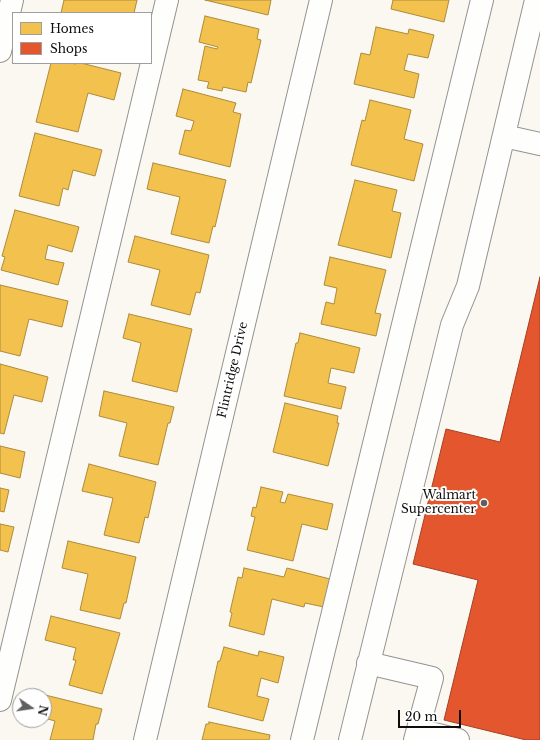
<!DOCTYPE html>
<html>
<head>
<meta charset="utf-8">
<style>
	body { margin:0 }
	#map { position:relative; width:540px; height:740px; overflow:hidden; background:#faf8f1; font-family:"Libre Baskerville",serif }
	canvas { display:block }
	.legend { position:absolute; left:12px; top:12px; width:140px; height:52px; box-sizing:border-box; background:#fff; border:1px solid #9e9e9e; margin:0; padding:5px 7px; list-style:none; font-size:12px; color:#0d0d0d }
	.legend li { display:flex; align-items:center; gap:8px; height:20px }
	.legend b { width:20px; border:1px solid #9e9e9e }
	.north { position:absolute; left:12px; top:688px; width:40px; height:40px; box-sizing:border-box; background:#fff; border:1px solid #9e9e9e; border-radius:50%; rotate:103deg; font-size:11px; font-weight:700; line-height:16px; text-align:center; color:#0d0d0d }
	.north::after { content:''; display:block; margin:auto; width:14px; height:18px; background:#605f5d; clip-path:polygon(50% 0,100% 100%,50% 72%,0 100%) }
	.scale { position:absolute; left:398px; top:710px; width:63px; height:18px; box-sizing:border-box; border:2px solid #0d0d0d; border-top:0; padding-left:5px; font-size:12px; line-height:14px; white-space:nowrap; color:#0d0d0d; -webkit-text-stroke:3px #fff; paint-order:stroke }
</style>
</head>
<body>
<div id="map">
<canvas width="540" height="740"></canvas>
<ul class="legend">
<li><b style="height:11px;background:#f2c14e"></b>Homes</li>
<li><b style="height:11px;background:#e4572e"></b>Shops</li>
</ul>
<div class="north">N</div>
<div class="scale">20 m</div>
</div>
<script>
const ctx = document.querySelector('canvas').getContext('2d');
ctx.lineJoin = 'round';
function fill(path, color) {
  ctx.fillStyle = color;
  ctx.fill(path, 'evenodd');
}
function toPath(rows) {
  const path = new Path2D();
  for (const r of rows) {
    path.moveTo(r[0], r[1]);
    for (let i = 2; i < r.length; i += 2) path.lineTo(r[i], r[i + 1]);
  }
  return path;
}
function strokePath(path, color, width, dash) {
  ctx.strokeStyle = color;
  ctx.lineWidth = width;
  ctx.lineCap = dash ? 'butt' : 'round';
  ctx.setLineDash(dash || []);
  ctx.stroke(path);
}
function write(font, color, halo, rows, align = 'center') {
  ctx.font = font + ' "Libre Baskerville",serif';
  ctx.lineWidth = 4;
  ctx.setLineDash([]);
  ctx.textBaseline = 'middle';
  ctx.strokeStyle = halo;
  ctx.fillStyle = color;
  for (const [text, x, y, turn = 0] of rows) {
    ctx.save();
    ctx.translate(x, y);
    ctx.rotate((+turn || 0) * Math.PI / 180);
    ctx.textAlign = isNaN(turn) ? turn : align;
    if (halo) ctx.strokeText(text, 0, 0);
    ctx.fillText(text, 0, 0);
    ctx.restore();
  }
}
const homes = toPath([
	[64,0,137,0,134,13,61,13,64,0],
	[205,0,271,0,268,15,205,0],
	[393,0,449,0,444,22,391,9,393,0],
	[205,16,259,29,257,39,261,40,251,83,248,82,246,92,223,87,222,91,207,88,209,82,198,80,205,46,217,49,218,47,199,42,205,16],
	[376,27,408,34,409,29,434,35,428,58,408,54,404,70,419,74,414,98,354,84,361,53,370,55,376,27],
	[51,63,70,63,76,64,76,63,81,63,121,73,114,100,88,93,78,132,36,122,51,63],
	[183,89,236,103,233,112,241,114,230,167,179,154,185,130,191,131,194,121,176,116,183,89],
	[370,100,411,110,404,139,423,144,414,181,351,165,362,120,365,121,370,100],
	[35,133,102,150,95,176,73,170,68,190,63,188,59,206,19,196,35,133],
	[153,163,226,180,215,227,213,226,209,243,171,234,180,197,147,189,153,163],
	[355,180,397,190,392,211,401,213,391,258,338,245,355,180],
	[15,210,79,227,72,252,48,245,45,259,64,263,58,285,1,270,5,257,2,256,15,210],
	[135,236,209,255,200,293,196,292,190,315,151,305,160,270,128,262,135,236],
	[330,257,386,270,375,313,381,314,376,336,321,324,326,302,334,304,337,288,324,285,330,257],
	[0,285,68,301,62,327,29,319,20,356,0,351,0,285],
	[129,314,192,329,177,392,132,381,141,343,123,338,129,314],
	[300,333,360,348,354,373,331,368,328,383,346,387,341,409,284,396,296,343,298,343,300,333],
	[0,364,48,377,42,402,14,395,4,434,0,433,0,364],
	[104,391,174,407,170,423,168,423,158,465,119,456,127,423,99,416,104,391],
	[285,403,338,416,337,423,339,423,328,466,273,452,285,403],
	[0,446,25,452,20,478,0,473,0,446],
	[89,464,156,482,148,518,145,517,139,543,104,535,113,498,82,491,89,464],
	[261,487,283,492,280,502,285,503,288,494,333,504,327,530,302,524,293,561,247,550,255,517,251,516,253,507,256,508,261,487],
	[0,488,9,490,4,512,0,511,0,488],
	[0,524,14,527,8,552,0,550,0,524],
	[68,541,136,557,126,603,124,603,120,619,80,610,88,574,62,568,68,541],
	[244,568,284,577,287,568,330,579,324,607,305,603,304,607,272,599,264,635,229,626,232,613,230,612,238,577,242,578,244,568],
	[51,616,120,633,102,694,69,685,76,660,73,660,76,648,45,640,51,616],
	[224,647,258,656,259,651,284,657,278,683,261,678,257,696,269,699,263,721,208,707,218,661,220,661,224,647],
	[33,692,102,709,98,724,96,724,93,740,50,740,55,721,44,718,44,696,32,696,33,692],
	[209,722,270,735,269,740,202,740,206,724,209,724,209,722]
]);
fill(homes, '#f2c14e');
strokePath(homes, '#ad8b3a', 1);
const shops = toPath([
	[540,277,540,740,526,740,444,720,478,580,413,564,446,429,500,442,540,277]
]);
fill(shops, '#e4572e');
strokePath(shops, '#a44124', 1);
const minor = toPath([
	[0,51,12,0],
	[504,136,540,144],
	[368,663,432,678,415,740],
	[0,700,167,0],
	[418,730,458,740],
	[145,740,321,0],
	[302,740,482,0],
	[350,740,452,325,468,286,536,0]
]);
strokePath(minor, '#949390', 24);
strokePath(minor, '#fefefd', 22);
for (const [x, y, r, color] of [
	[484,503,4,"#605f5d"]
]) {
  const dot = new Path2D();
  dot.arc(x, y, r, 0, 2 * Math.PI);
  ctx.fillStyle = color;
  ctx.fill(dot);
  strokePath(dot, '#fff', 1.5);
}
write('12px', '#0d0d0d', '#fff', [
	["Flintridge Drive",233,370,-77]
]);
write('12px', '#0d0d0d', '#fff', [
	["Walmart",476,496],
	["Supercenter",476,510]
], 'right');
</script>
</body>
</html>
